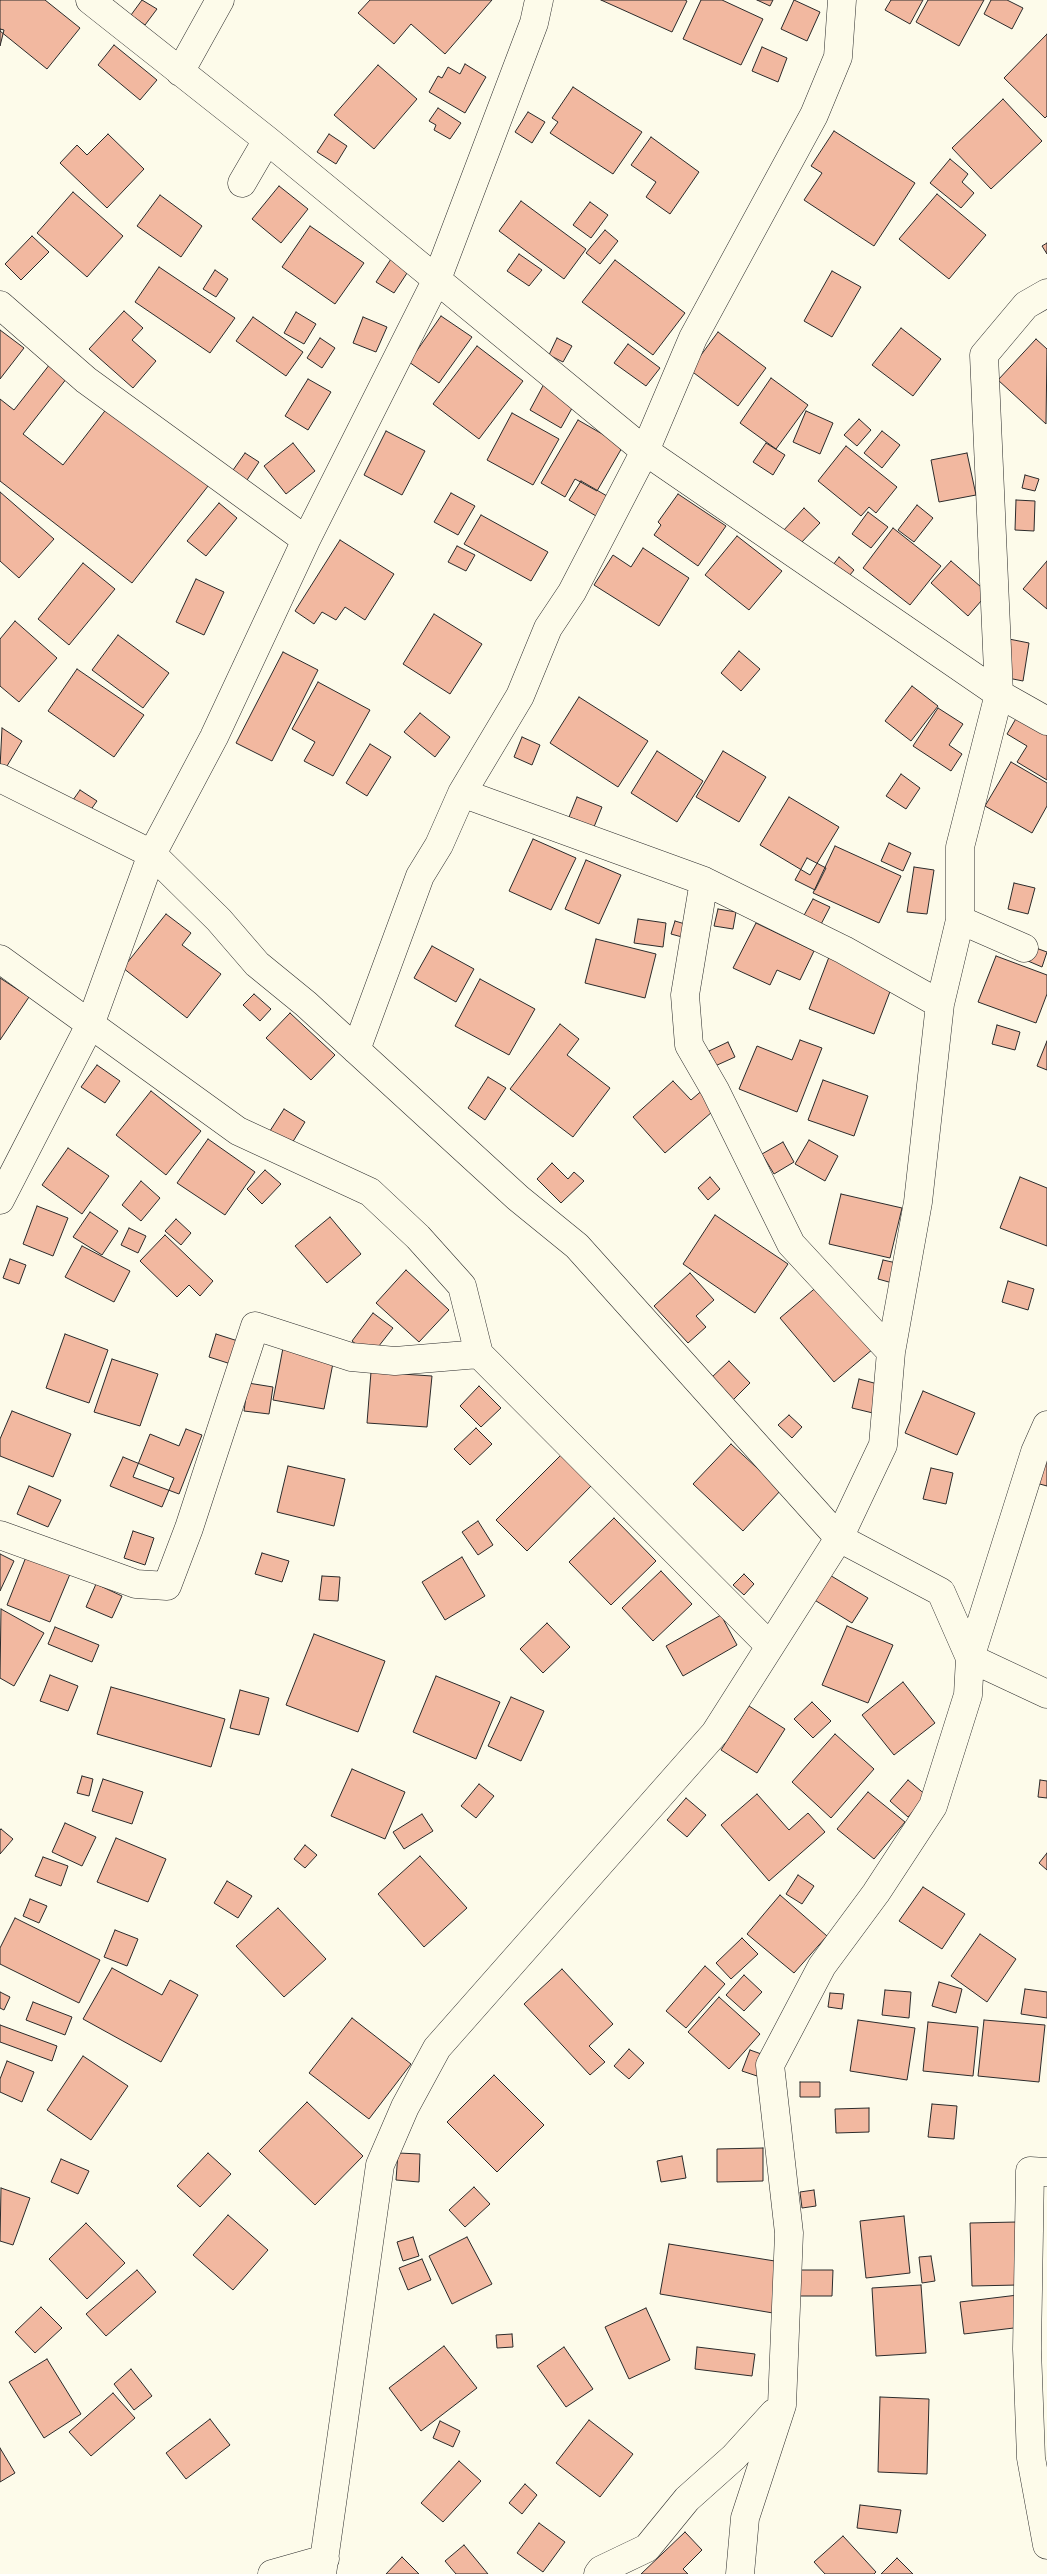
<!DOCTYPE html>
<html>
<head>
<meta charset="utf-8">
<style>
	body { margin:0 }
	canvas { display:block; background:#fdfbea }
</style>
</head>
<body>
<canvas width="1047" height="2574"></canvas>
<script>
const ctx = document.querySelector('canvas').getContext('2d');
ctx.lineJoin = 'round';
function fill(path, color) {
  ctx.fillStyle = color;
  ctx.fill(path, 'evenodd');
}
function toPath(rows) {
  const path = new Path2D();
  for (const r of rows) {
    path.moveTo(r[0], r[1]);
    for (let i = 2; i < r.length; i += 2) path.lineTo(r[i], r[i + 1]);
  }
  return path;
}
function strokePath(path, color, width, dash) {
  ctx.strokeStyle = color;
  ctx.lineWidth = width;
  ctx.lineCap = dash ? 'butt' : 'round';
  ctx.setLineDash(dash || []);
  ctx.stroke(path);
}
const building = toPath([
	[0,0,45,0,80,28,47,69,0,31,0,0],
	[142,0,157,9,145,25,131,15,142,0],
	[370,0,492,0,445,54,411,24,394,44,358,13,370,0],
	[601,0,685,0,687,1,672,32,601,0],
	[701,0,722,0,763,19,741,65,683,39,701,0],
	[757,0,773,0,770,6,757,0],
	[794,0,820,12,807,41,781,29,794,0],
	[891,0,923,0,910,24,885,10,891,0],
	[928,0,984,0,959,46,916,22,928,0],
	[991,0,1007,0,1023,8,1012,29,984,14,991,0],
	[0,29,4,30,0,46,0,29],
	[1047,34,1047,116,1045,118,1004,78,1047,34],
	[114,45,157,80,140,100,98,65,114,45],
	[762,47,787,58,778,82,752,71,762,47],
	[465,64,486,77,465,113,429,92,438,76,442,78,448,67,460,74,465,64],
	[378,65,417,99,374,149,334,115,378,65],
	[573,87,642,132,613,174,550,133,558,122,552,118,573,87],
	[1003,99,1042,141,991,189,952,148,1003,99],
	[438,108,461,123,450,139,434,130,436,125,429,121,438,108],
	[528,112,545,122,532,143,515,132,528,112],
	[834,131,915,183,874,246,804,200,822,173,811,166,834,131],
	[108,134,144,169,107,208,60,163,77,145,87,155,108,134],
	[329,134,347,146,336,164,317,152,329,134],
	[651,137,699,172,670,214,646,197,656,182,631,165,651,137],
	[950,159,968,174,962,182,974,193,961,208,930,183,950,159],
	[279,186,308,209,281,243,252,219,279,186],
	[73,192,123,236,87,277,37,233,73,192],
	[937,194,986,235,949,279,899,239,937,194],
	[160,195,202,226,181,257,137,226,160,195],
	[521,201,586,249,564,279,499,231,521,201],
	[590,202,608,215,591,238,573,225,590,202],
	[310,226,364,263,335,304,282,267,310,226],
	[605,230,618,241,600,264,586,253,605,230],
	[32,236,49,252,21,280,5,264,32,236],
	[1047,243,1047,254,1042,246,1047,243],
	[519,254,542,270,529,286,507,271,519,254],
	[391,259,409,270,394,293,376,282,391,259],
	[615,260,685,313,653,355,582,302,615,260],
	[159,267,235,318,210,353,135,302,159,267],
	[215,270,228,279,216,297,203,289,215,270],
	[832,271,861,287,832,337,804,321,832,271],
	[124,311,143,328,132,340,156,361,133,388,89,349,124,311],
	[296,312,316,324,304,344,284,333,296,312],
	[441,316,472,337,439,383,409,362,441,316],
	[253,317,303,352,286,376,236,341,253,317],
	[363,317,387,327,376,352,353,343,363,317],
	[901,328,941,359,913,396,872,365,901,328],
	[0,330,24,348,0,379,0,330],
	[718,332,766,368,738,406,690,370,718,332],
	[320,338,335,348,322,368,307,358,320,338],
	[557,338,572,346,563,362,549,355,557,338],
	[1036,339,1047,349,1046,424,998,380,1036,339],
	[628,344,660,368,646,386,614,363,628,344],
	[477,346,523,381,479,439,433,404,477,346],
	[50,364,67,378,23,434,63,465,111,403,212,481,132,583,0,481,0,399,14,410,50,364],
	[771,378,808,405,776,449,740,423,771,378],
	[308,379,331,392,308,430,285,416,308,379],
	[544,384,576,401,561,428,530,410,544,384],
	[806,411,833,423,820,454,793,442,806,411],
	[512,413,559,439,533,485,487,460,512,413],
	[859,419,871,430,857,446,844,435,859,419],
	[578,420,623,446,597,491,575,479,565,497,541,483,578,420],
	[386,431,425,451,402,495,364,475,386,431],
	[882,431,900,445,882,468,864,453,882,431],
	[293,443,315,471,286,494,264,466,293,443],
	[766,443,785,455,773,475,753,462,766,443],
	[846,446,897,487,876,513,869,507,861,516,818,481,846,446],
	[245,453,259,462,245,483,231,473,245,453],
	[967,453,976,495,939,502,931,460,967,453],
	[1025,475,1039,479,1035,491,1022,488,1025,475],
	[581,481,607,496,596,516,569,500,581,481],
	[0,492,54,539,19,578,0,561,0,492],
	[451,493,475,506,458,535,434,522,451,493],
	[678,494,726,526,698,566,654,535,661,525,658,522,678,494],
	[1016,500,1035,501,1034,531,1015,530,1016,500],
	[219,503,237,518,206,556,187,541,219,503],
	[917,505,933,518,914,542,898,530,917,505],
	[804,508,820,523,799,545,783,531,804,508],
	[868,512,888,527,871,548,852,534,868,512],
	[481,515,548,552,531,581,464,544,481,515],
	[893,528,941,566,910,605,863,568,893,528],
	[737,536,782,571,749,610,705,575,737,536],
	[340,540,394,574,365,620,345,607,336,620,322,612,314,624,295,611,340,540],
	[457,546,475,555,466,571,448,562,457,546],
	[643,548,689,578,659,626,594,585,613,555,631,567,643,548],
	[839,557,854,570,845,581,830,569,839,557],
	[951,561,988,593,968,616,931,583,951,561],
	[1047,561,1047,609,1023,589,1047,561],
	[83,563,115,589,69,645,38,619,83,563],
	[196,579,224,592,204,635,176,622,196,579],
	[434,614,482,644,450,694,403,664,434,614],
	[15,621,57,658,19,702,0,686,0,639,15,621],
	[118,635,169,673,143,708,92,670,118,635],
	[1009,639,1029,643,1023,681,1003,677,1009,639],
	[739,651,760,669,741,691,721,673,739,651],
	[283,652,318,670,272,761,236,743,283,652],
	[77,669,144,715,114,757,48,711,77,669],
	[318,682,370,710,333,776,304,761,315,742,292,729,318,682],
	[912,686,938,706,911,741,885,721,912,686],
	[579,697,648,741,618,787,550,743,579,697],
	[938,708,963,724,949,745,962,754,951,771,913,746,938,708],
	[1021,710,1047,725,1047,780,1017,762,1027,746,1007,734,1021,710],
	[420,713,450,737,435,757,404,732,420,713],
	[2,728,22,741,4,771,0,768,2,728],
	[522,737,540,745,532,765,514,757,522,737],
	[370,744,391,757,367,796,346,783,370,744],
	[657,751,703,781,677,822,631,793,657,751],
	[723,751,766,777,739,822,696,797,723,751],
	[1011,762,1047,783,1047,806,1032,833,985,806,1011,762],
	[901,774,920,788,906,809,886,796,901,774],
	[80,790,97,801,83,821,66,810,80,790],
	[577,797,602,807,594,827,569,817,577,797],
	[789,797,839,827,810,875,760,845,789,797],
	[533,839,576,858,551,910,509,891,533,839],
	[889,843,911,853,903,871,881,861,889,843],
	[835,846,901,876,879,923,813,893,835,846],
	[807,858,826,868,815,890,795,880,807,858],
	[586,860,621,875,599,924,565,909,586,860],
	[914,867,934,870,927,914,907,912,914,867],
	[1014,883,1035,888,1028,914,1008,909,1014,883],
	[813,899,830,907,819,928,802,919,813,899],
	[718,909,736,912,733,929,714,926,718,909],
	[166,914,191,933,182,945,221,974,187,1018,123,968,166,914],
	[638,919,666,923,663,947,634,943,638,919],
	[675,921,685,924,682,937,671,934,675,921],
	[756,923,814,951,800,980,777,970,770,985,733,968,756,923],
	[596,939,656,954,645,998,585,983,596,939],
	[432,946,474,969,456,1002,414,978,432,946],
	[1033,947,1047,952,1042,967,1028,961,1033,947],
	[996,956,1047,975,1047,994,1036,1023,978,1002,996,956],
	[829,957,894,981,874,1034,809,1009,829,957],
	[0,978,29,997,0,1040,0,978],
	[480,979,535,1009,509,1055,455,1026,480,979],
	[254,994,271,1009,260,1021,243,1005,254,994],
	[290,1013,335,1055,311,1080,266,1038,290,1013],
	[560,1024,579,1039,567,1055,610,1088,573,1137,510,1089,560,1024],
	[997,1025,1020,1032,1015,1050,992,1044,997,1025],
	[800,1040,822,1048,797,1112,739,1089,757,1046,792,1060,800,1040],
	[1047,1041,1047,1070,1037,1066,1047,1041],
	[728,1042,735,1057,715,1066,709,1051,728,1042],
	[97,1065,120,1081,105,1103,81,1087,97,1065],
	[488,1077,506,1088,485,1120,468,1108,488,1077],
	[823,1080,868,1096,854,1136,808,1120,823,1080],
	[673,1081,691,1100,705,1088,720,1105,665,1153,633,1117,673,1081],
	[151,1091,201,1131,166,1175,116,1135,151,1091],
	[284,1109,305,1122,289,1148,268,1134,284,1109],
	[208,1139,255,1172,225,1215,177,1183,208,1139],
	[809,1140,838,1156,825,1181,795,1164,809,1140],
	[783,1142,794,1162,774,1174,762,1154,783,1142],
	[68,1148,109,1176,82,1214,42,1185,68,1148],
	[552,1163,568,1179,574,1172,584,1181,561,1203,537,1179,552,1163],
	[265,1170,281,1184,262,1204,247,1189,265,1170],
	[710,1177,720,1189,708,1200,698,1188,710,1177],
	[1020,1177,1047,1188,1047,1246,1000,1228,1020,1177],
	[141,1181,160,1198,141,1221,122,1205,141,1181],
	[841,1194,902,1208,890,1258,829,1244,841,1194],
	[37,1206,68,1218,53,1256,23,1244,37,1206],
	[90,1212,118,1231,102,1255,73,1237,90,1212],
	[715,1215,788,1264,755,1313,683,1264,715,1215],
	[330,1217,361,1254,327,1283,295,1246,330,1217],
	[176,1219,191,1233,181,1245,165,1231,176,1219],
	[129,1228,146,1236,138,1253,121,1245,129,1228],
	[165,1235,213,1281,200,1296,189,1285,177,1297,140,1261,165,1235],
	[82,1246,130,1271,114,1302,65,1277,82,1246],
	[10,1259,26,1265,19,1284,3,1278,10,1259],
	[883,1260,901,1264,896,1284,878,1279,883,1260],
	[406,1270,449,1310,419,1342,376,1303,406,1270],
	[690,1273,714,1300,696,1316,706,1327,688,1343,654,1306,690,1273],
	[1008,1281,1034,1289,1028,1310,1002,1302,1008,1281],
	[819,1285,873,1349,834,1382,780,1318,819,1285],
	[373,1313,393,1328,371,1356,352,1341,373,1313],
	[65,1334,108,1350,89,1403,46,1388,65,1334],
	[216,1334,241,1342,234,1365,209,1357,216,1334],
	[283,1348,334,1358,324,1409,273,1400,283,1348],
	[112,1359,158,1374,140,1426,94,1412,112,1359],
	[729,1361,750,1383,732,1401,711,1378,729,1361],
	[371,1372,432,1376,427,1427,367,1423,371,1372],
	[859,1379,885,1386,877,1414,852,1408,859,1379],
	[248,1383,273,1387,269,1414,244,1411,248,1383],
	[479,1386,501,1408,481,1427,460,1406,479,1386],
	[923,1391,975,1413,957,1455,905,1433,923,1391],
	[12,1411,71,1434,53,1477,0,1456,0,1439,12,1411],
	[789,1415,802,1427,792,1438,778,1425,789,1415],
	[476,1428,492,1444,470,1465,454,1449,476,1428],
	[186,1429,202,1435,179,1494,133,1477,150,1434,179,1446,186,1429],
	[731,1444,781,1490,743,1531,693,1484,731,1444],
	[564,1452,594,1483,527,1551,496,1520,564,1452],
	[1047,1454,1047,1486,1036,1483,1047,1454],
	[123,1457,174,1478,162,1507,110,1486,123,1457],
	[288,1466,345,1479,334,1526,277,1512,288,1466],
	[931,1468,953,1473,946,1504,923,1499,931,1468],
	[29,1486,61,1500,48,1527,17,1514,29,1486],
	[614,1518,656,1561,611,1605,569,1562,614,1518],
	[478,1521,493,1545,478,1555,462,1532,478,1521],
	[133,1531,154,1538,145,1565,124,1558,133,1531],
	[262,1553,289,1561,282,1582,255,1574,262,1553],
	[0,1554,14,1561,0,1591,0,1554],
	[26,1557,70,1574,50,1622,7,1605,26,1557],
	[462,1557,485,1596,445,1620,422,1582,462,1557],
	[661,1571,692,1604,653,1641,622,1608,661,1571],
	[823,1571,868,1598,852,1623,808,1596,823,1571],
	[744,1574,754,1584,744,1595,733,1585,744,1574],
	[322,1576,340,1577,338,1601,319,1600,322,1576],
	[96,1584,122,1596,112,1618,86,1607,96,1584],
	[1,1609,44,1633,14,1686,0,1678,1,1609],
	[721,1615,737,1645,683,1676,666,1646,721,1615],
	[547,1623,570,1647,543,1673,520,1649,547,1623],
	[847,1626,893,1645,868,1703,822,1685,847,1626],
	[55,1627,99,1645,92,1662,48,1644,55,1627],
	[314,1634,385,1661,358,1732,286,1705,314,1634],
	[50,1675,78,1686,68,1711,40,1701,50,1675],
	[436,1676,500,1702,476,1759,413,1732,436,1676],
	[903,1682,935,1723,894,1755,862,1715,903,1682],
	[111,1687,225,1719,211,1767,97,1734,111,1687],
	[240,1690,269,1698,259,1735,230,1728,240,1690],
	[511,1697,544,1711,521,1761,488,1746,511,1697],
	[812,1702,831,1721,813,1738,794,1719,812,1702],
	[749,1706,785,1729,757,1773,721,1750,749,1706],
	[835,1734,874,1769,831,1818,792,1782,835,1734],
	[352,1769,405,1792,385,1839,331,1816,352,1769],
	[82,1776,93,1779,89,1796,77,1793,82,1776],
	[103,1779,143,1792,132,1824,92,1811,103,1779],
	[908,1780,927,1796,908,1817,890,1801,908,1780],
	[1040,1780,1047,1781,1047,1798,1038,1797,1040,1780],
	[479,1784,494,1796,476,1818,461,1806,479,1784],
	[868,1792,905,1822,874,1859,837,1829,868,1792],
	[757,1794,789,1830,808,1813,825,1832,769,1881,721,1825,757,1794],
	[686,1798,706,1815,687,1837,667,1820,686,1798],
	[422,1814,433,1831,404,1849,393,1832,422,1814],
	[65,1823,96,1837,82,1866,52,1852,65,1823],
	[1,1829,13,1839,0,1854,0,1830,1,1829],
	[116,1838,166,1859,148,1902,97,1882,116,1838],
	[305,1845,317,1855,305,1868,294,1859,305,1845],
	[1047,1853,1047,1870,1039,1863,1047,1853],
	[420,1856,467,1908,424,1947,378,1894,420,1856],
	[43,1857,68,1866,61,1886,35,1876,43,1857],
	[798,1875,814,1886,802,1904,786,1894,798,1875],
	[227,1881,252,1896,238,1918,214,1903,227,1881],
	[923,1887,965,1914,942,1949,899,1921,923,1887],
	[780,1895,827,1936,794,1973,747,1934,780,1895],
	[30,1899,47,1906,39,1923,23,1916,30,1899],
	[278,1908,326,1959,284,1997,236,1946,278,1908],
	[15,1918,100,1960,79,2003,0,1964,0,1948,15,1918],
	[115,1930,138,1939,127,1966,104,1957,115,1930],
	[980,1934,1016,1959,987,2002,951,1976,980,1934],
	[742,1938,758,1954,731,1979,716,1963,742,1938],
	[705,1966,725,1984,686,2028,666,2011,705,1966],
	[112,1968,162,1995,170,1980,198,1995,161,2062,83,2019,112,1968],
	[562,1969,613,2024,589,2046,605,2062,590,2075,524,2004,562,1969],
	[744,1975,762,1992,744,2011,726,1995,744,1975],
	[939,1982,962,1989,956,2013,932,2006,939,1982],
	[1025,1989,1047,1992,1047,2018,1021,2014,1025,1989],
	[885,1990,911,1992,909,2018,882,2015,885,1990],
	[0,1992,10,1997,4,2010,0,2008,0,1992],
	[830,1993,844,1994,842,2009,828,2007,830,1993],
	[719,1997,760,2034,729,2069,688,2032,719,1997],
	[33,2002,72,2017,65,2035,26,2020,33,2002],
	[352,2018,411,2064,369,2119,309,2073,352,2018],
	[858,2020,915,2028,907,2080,850,2071,858,2020],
	[984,2020,1045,2025,1039,2082,978,2076,984,2020],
	[928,2022,978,2027,973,2076,923,2071,928,2022],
	[0,2025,57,2046,52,2061,0,2042,0,2025],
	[629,2049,644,2063,629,2079,614,2066,629,2049],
	[750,2050,767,2056,760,2077,742,2071,750,2050],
	[83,2056,128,2086,91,2140,47,2110,83,2056],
	[7,2061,34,2072,22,2102,0,2092,0,2079,7,2061],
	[494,2075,544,2125,497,2172,447,2122,494,2075],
	[800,2082,820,2082,820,2097,800,2097,800,2082],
	[307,2102,363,2156,315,2205,259,2151,307,2102],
	[932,2104,957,2106,954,2139,928,2137,932,2104],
	[869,2108,869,2132,836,2133,835,2109,869,2108],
	[763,2148,763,2181,717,2182,717,2149,763,2148],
	[208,2153,231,2174,200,2207,177,2186,208,2153],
	[398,2153,420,2154,419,2182,396,2180,398,2153],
	[682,2156,686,2178,661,2182,657,2161,682,2156],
	[61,2159,89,2171,78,2194,51,2182,61,2159],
	[474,2187,490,2204,465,2227,449,2210,474,2187],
	[1,2188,30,2198,13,2245,0,2241,1,2188],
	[814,2190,816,2206,802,2208,800,2192,814,2190],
	[228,2215,268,2250,233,2290,193,2255,228,2215],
	[904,2216,910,2273,866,2278,860,2221,904,2216],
	[1017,2222,1018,2285,972,2286,970,2223,1017,2222],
	[86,2223,125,2263,87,2299,49,2259,86,2223],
	[413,2237,419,2256,403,2261,397,2242,413,2237],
	[467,2237,492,2284,452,2304,429,2256,467,2237],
	[669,2244,781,2262,773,2313,660,2294,669,2244],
	[931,2256,935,2281,922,2283,919,2257,931,2256],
	[422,2259,431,2280,408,2290,399,2268,422,2259],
	[137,2270,156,2292,106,2336,86,2314,137,2270],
	[799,2270,833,2270,832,2296,798,2296,799,2270],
	[921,2285,926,2353,876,2356,872,2288,921,2285],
	[1018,2295,1022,2327,964,2334,960,2302,1018,2295],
	[41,2307,62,2328,35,2353,15,2332,41,2307],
	[646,2308,670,2360,629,2379,605,2327,646,2308],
	[512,2334,513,2347,497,2348,496,2335,512,2334],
	[444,2346,477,2388,421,2431,389,2388,444,2346],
	[564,2347,593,2389,566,2407,537,2366,564,2347],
	[697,2347,755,2354,752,2376,695,2369,697,2347],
	[47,2359,81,2414,44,2438,9,2382,47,2359],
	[131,2369,152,2396,134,2410,114,2384,131,2369],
	[113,2393,135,2418,91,2456,69,2432,113,2393],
	[880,2397,929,2399,927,2474,878,2472,880,2397],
	[210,2419,230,2445,186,2479,166,2453,210,2419],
	[589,2420,633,2454,600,2497,556,2463,589,2420],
	[440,2421,460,2431,453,2447,433,2438,440,2421],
	[0,2448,15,2473,0,2482,0,2448],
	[459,2461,481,2481,443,2522,421,2503,459,2461],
	[525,2484,537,2495,522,2514,509,2503,525,2484],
	[860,2505,901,2510,897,2533,857,2528,860,2505],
	[539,2523,565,2542,543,2572,517,2553,539,2523],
	[685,2532,702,2550,683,2569,688,2574,641,2574,685,2532],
	[843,2536,876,2572,874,2574,825,2574,814,2562,843,2536],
	[464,2545,488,2574,456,2574,445,2561,464,2545],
	[402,2557,419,2574,386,2574,402,2557],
	[897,2558,913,2574,881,2574,897,2558]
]);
fill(building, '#f2b8a0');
strokePath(building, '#2b2b2b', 1);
const minor = toPath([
	[90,0,267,140,645,451,999,694,1047,721],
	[180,72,220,0],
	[242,183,267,140],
	[0,305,86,380,306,540],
	[0,778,152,854,219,920,257,964,306,1004,518,1198,577,1246,839,1538,941,1592,970,1658,1047,1694],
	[462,793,704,881,844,950,940,1004],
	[704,881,685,995,689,1045,715,1090,791,1244,891,1352],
	[960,920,1024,948],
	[0,959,238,1131,370,1192,418,1237,462,1286,479,1354],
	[356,1050,420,876,439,845,462,793,520,696,548,628,572,592,645,451,693,338,814,115,838,57,842,0],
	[0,1200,90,1025,152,854,214,737,306,540,437,279,534,23,539,0],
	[0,1535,136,1584,167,1586,189,1528,255,1326,351,1357,395,1361,479,1354,770,1646],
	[1047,2172,1030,2171,1027,2349,1031,2458,1047,2545],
	[272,2574,325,2559],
	[322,2574,380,2165,405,2107,437,2048,715,1733,839,1538,883,1445,891,1352,918,1202,940,1004,960,920,960,847,999,694,984,355,1026,305,1047,293],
	[598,2574,601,2570,647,2548,687,2499,734,2457,774,2413],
	[740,2574,745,2518,782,2405,789,2233,770,2065,822,1966,876,1893,933,1806,968,1695,970,1658,1035,1452,1047,1425]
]);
strokePath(minor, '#2b2b2b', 29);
strokePath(minor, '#fdfbea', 28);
</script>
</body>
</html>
